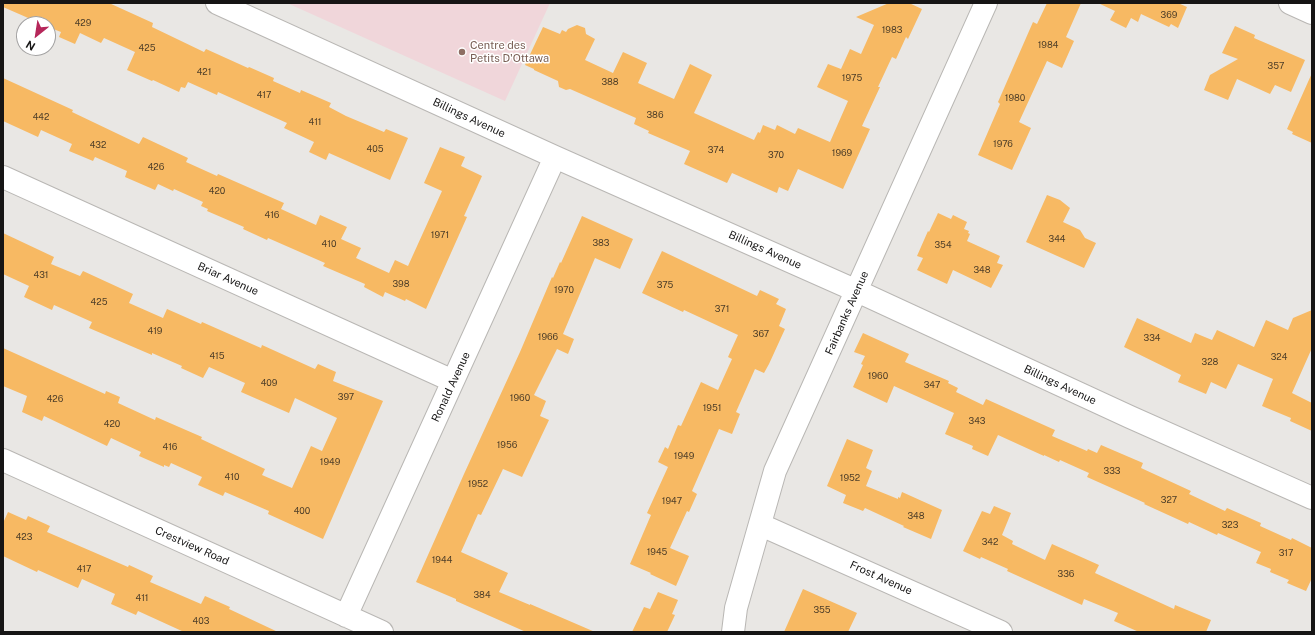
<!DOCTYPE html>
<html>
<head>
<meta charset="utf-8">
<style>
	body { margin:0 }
	#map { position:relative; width:1315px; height:635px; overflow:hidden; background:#e9e7e4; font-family:"Public Sans",sans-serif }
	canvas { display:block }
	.frame { position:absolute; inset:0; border:4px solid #161515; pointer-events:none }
	.north { position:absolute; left:16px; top:16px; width:40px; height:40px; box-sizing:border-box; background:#fff; border:1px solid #a2a1a1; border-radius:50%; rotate:210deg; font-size:11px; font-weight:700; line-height:16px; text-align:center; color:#161515 }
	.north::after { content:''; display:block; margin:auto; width:14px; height:18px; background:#b6275a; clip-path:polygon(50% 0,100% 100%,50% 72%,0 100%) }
</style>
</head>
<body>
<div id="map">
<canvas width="1315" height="635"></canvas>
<div class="frame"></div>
<div class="north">N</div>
</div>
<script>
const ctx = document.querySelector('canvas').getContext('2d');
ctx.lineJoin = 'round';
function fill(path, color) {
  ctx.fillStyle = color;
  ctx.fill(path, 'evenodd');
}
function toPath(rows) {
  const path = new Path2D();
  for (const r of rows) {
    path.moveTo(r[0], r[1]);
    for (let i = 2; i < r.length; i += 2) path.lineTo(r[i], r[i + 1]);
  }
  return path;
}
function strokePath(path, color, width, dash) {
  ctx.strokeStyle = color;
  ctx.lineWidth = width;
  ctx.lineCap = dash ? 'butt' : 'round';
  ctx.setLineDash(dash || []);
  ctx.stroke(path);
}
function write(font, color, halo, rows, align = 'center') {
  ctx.font = font + ' "Public Sans",sans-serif';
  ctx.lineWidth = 3;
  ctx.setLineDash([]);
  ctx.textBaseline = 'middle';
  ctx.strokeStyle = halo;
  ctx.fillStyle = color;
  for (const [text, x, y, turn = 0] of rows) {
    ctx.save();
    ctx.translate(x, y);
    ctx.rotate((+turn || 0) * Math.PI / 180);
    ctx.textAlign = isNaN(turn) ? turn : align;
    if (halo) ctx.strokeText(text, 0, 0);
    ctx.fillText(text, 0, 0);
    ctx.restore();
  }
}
fill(toPath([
	[287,3,550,3,505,101]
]), '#f0d6da');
fill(toPath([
	[3,3,109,3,153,23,152,27,204,52,206,49,248,68,249,67,274,78,273,81,300,93,301,90,331,103,329,107,346,116,384,132,386,129,408,138,390,180,329,153,326,160,309,152,314,142,284,128,287,123,218,92,217,95,188,82,185,88,181,87,179,92,153,80,152,81,127,70,135,52,104,38,101,43,80,33,75,44,59,37,61,32,48,27,48,24,42,24,3,7],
	[889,3,909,3,922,9,908,39,906,37,896,59,892,57,878,87,880,87,862,126,870,129,843,189,798,169,788,191,779,187,777,193,732,173,727,183,684,164,690,151,648,133,649,131,634,124,636,118,570,89,566,90,559,87,558,81,534,70,534,69,525,65,543,27,560,34,562,30,566,32,568,29,577,25,585,28,586,34,595,39,585,60,613,73,623,52,647,63,638,83,674,99,690,64,712,75,694,113,754,140,758,132,760,133,763,125,775,130,777,125,795,134,798,128,830,142,848,101,817,87,828,64,841,69,850,49,861,54,874,25,856,17],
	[1047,3,1081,3,1066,37,1074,41,1062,68,1047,61,1019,122,1031,128,1012,170,978,155,1000,104,998,102,1033,22,1037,24],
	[1098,3,1178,3,1187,7,1178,28,1171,24,1169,27,1141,14,1138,22,1131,18,1126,28,1110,20,1115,11],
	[1235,26,1255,35,1254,38,1305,60,1291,92,1275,85,1270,94,1237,79,1228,100,1204,90,1210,75,1238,59,1222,53],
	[1312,73,1312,143,1292,134,1293,132,1287,129],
	[3,78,73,110,72,112,139,144,143,137,188,158,186,162,217,176,218,174,284,203,281,209,316,225,320,215,347,227,341,239,361,248,356,258,389,273,395,260,408,266,442,191,424,183,440,147,465,157,461,166,482,176,464,216,467,217,426,309,406,299,405,301,385,292,383,297,364,287,365,284,323,266,325,263,268,238,267,240,243,229,244,227,207,211,208,209,201,206,203,202,174,189,173,191,158,184,155,190,125,177,127,171,95,157,93,161,69,151,72,144,41,130,38,137,3,121],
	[1047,195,1060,200,1070,208,1063,222,1080,230,1085,238,1096,243,1084,268,1026,242],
	[938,213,951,219,953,215,967,222,964,229,969,231,968,233,970,234,967,241,1000,256,997,263,1003,265,991,288,953,270,947,284,917,270,923,258,917,256,928,231,929,232],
	[582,216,633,239,620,269,595,258,563,334,574,339,568,354,557,349,534,395,546,401,540,416,549,420,522,477,503,469,481,515,478,514,461,552,508,573,499,592,530,605,530,604,595,632,526,632,456,601,456,599,416,582,464,474,520,352,552,277,553,278,560,262,561,263],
	[3,233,54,257,51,264,80,276,83,271,133,294,129,303,163,318,167,309,201,324,202,322,261,348,262,345,315,369,318,364,336,372,333,381,383,401,323,539,268,514,269,511,225,492,223,496,198,485,202,477,171,463,169,467,164,465,164,467,139,456,141,452,111,438,107,446,44,416,42,421,22,412,27,396,3,386,3,348,105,394,106,391,120,397,118,403,155,420,156,417,202,437,201,439,265,469,262,475,292,488,311,446,322,451,337,418,295,398,289,413,241,392,245,383,209,367,203,378,181,368,182,366,152,353,152,355,89,328,92,322,54,305,52,310,24,297,29,286,3,274],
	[662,251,757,296,760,290,779,299,776,304,786,309,779,326,785,329,769,364,764,373,755,369,736,412,740,414,732,434,719,429,692,491,697,494,689,512,687,511,670,548,689,556,676,586,650,574,651,573,630,564,651,515,647,513,668,467,658,462,665,447,668,449,678,425,681,426,701,382,718,390,732,359,728,357,738,335,684,310,683,312,642,293],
	[1312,310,1312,348,1292,393,1312,403,1312,431,1290,421,1291,418,1262,406,1273,379,1238,364,1226,389,1211,382,1206,394,1178,382,1181,375,1124,347,1137,318,1191,343,1195,333,1212,340,1217,330,1254,347,1266,320,1288,330,1293,318],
	[863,333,909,354,905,362,949,381,948,383,958,388,956,392,983,405,986,399,1026,417,1055,430,1052,436,1087,451,1088,449,1097,453,1101,445,1143,463,1141,468,1191,491,1189,494,1225,511,1227,508,1261,523,1260,526,1291,540,1292,538,1312,548,1312,578,1306,591,1287,583,1289,580,1270,572,1271,569,1256,563,1261,552,1218,533,1217,535,1189,522,1188,524,1144,504,1145,503,1087,477,1089,473,1060,460,1059,462,1044,455,1044,456,998,435,988,456,972,449,973,446,945,434,954,413,894,386,887,403,853,387,863,365,861,364,865,356,854,352],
	[847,439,873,450,866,468,872,471,866,486,898,499,898,497,900,498,902,492,942,510,931,539,903,527,904,526,865,508,863,511,843,503,846,495,827,486],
	[994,506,1011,513,1002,535,1013,541,1012,544,1045,560,1052,544,1099,565,1095,573,1174,609,1175,605,1211,620,1206,632,1139,632,1114,621,1118,613,1084,599,1082,605,1007,571,1008,569,981,557,980,559,963,551,982,511,990,514],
	[8,512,26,520,28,516,50,526,47,532,128,567,129,565,153,576,150,582,201,604,205,596,230,607,229,609,278,632,184,632,138,611,136,615,111,604,115,594,82,579,78,588,38,570,37,572,3,556,3,523],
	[803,589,857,613,848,632,784,632],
	[658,592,678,600,672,614,675,615,667,632,632,632,644,607,650,609]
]), '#f7b963');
const street = toPath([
	[217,3,555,157,857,291,1130,417,1312,498],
	[3,177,453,381],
	[3,460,382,632],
	[761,525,1001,632],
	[346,616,555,157],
	[733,632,736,608,775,471,986,3]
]);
const secondary = toPath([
	[1290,3,1312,13]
]);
strokePath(street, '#b9b7b4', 24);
strokePath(secondary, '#b9b7b4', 24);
strokePath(street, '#fff', 22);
strokePath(secondary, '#fff', 22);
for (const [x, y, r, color] of [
	[462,52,4,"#8d6e63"]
]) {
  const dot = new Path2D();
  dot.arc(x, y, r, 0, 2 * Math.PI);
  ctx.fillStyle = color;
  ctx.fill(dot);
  strokePath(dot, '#fff', 1.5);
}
write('9px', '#4e3e28', null, [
	["369",1169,15],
	["429",83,23],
	["1983",892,30],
	["1984",1048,45],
	["425",147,48],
	["357",1276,66],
	["421",204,72],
	["1975",852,78],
	["388",610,82],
	["417",264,95],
	["1980",1015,98],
	["386",655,115],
	["442",41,117],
	["411",315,122],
	["1976",1003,144],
	["432",98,145],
	["405",375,149],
	["374",716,150],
	["1969",842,153],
	["370",776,155],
	["426",156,167],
	["420",217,191],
	["416",272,215],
	["1971",440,235],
	["344",1057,239],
	["383",601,243],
	["410",329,244],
	["354",943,245],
	["348",982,270],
	["431",41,275],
	["398",401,284],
	["375",665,285],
	["1970",564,290],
	["425",99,302],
	["371",722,309],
	["419",155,331],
	["367",761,334],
	["1966",548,337],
	["334",1152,338],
	["415",217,356],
	["324",1279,357],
	["328",1210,362],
	["1960",878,376],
	["409",269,383],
	["347",932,385],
	["397",346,397],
	["1960",520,398],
	["426",55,399],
	["1951",712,408],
	["343",977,421],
	["420",112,424],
	["1956",507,445],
	["416",170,447],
	["1949",684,456],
	["1949",330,462],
	["333",1112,471],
	["410",232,477],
	["1952",850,478],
	["1952",478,484],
	["327",1169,500],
	["1947",672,501],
	["400",302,511],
	["348",916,516],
	["323",1230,525],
	["423",24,537],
	["342",990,542],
	["1945",657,552],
	["317",1286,553],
	["1944",442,560],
	["417",84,569],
	["336",1066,574],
	["384",482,595],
	["411",142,598],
	["355",822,610],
	["403",201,621]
]);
write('11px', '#785e54', '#fff', [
	["Centre des",470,46],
	["Petits D'Ottawa",470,59]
], 'left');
write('11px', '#161515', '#fff', [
	["Billings Avenue",469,118,25],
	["Billings Avenue",765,250,24],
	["Briar Avenue",228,279,24],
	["Fairbanks Avenue",847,313,-66],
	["Billings Avenue",1060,385,25],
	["Ronald Avenue",451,387,-65],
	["Crestview Road",192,546,24],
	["Frost Avenue",881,578,24]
]);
</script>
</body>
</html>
